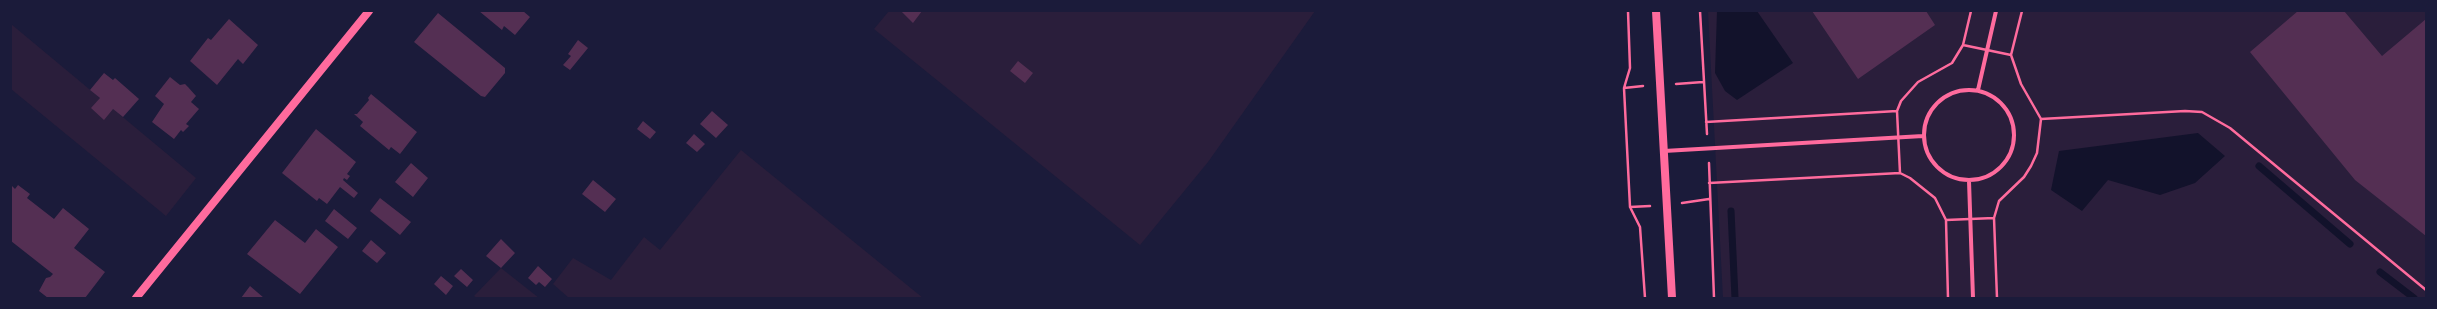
<!DOCTYPE html>
<html>
<head>
<meta charset="utf-8">
<style>
	body { margin:0 }
	#map { position:relative; width:2437px; height:309px; overflow:hidden; background:#1b1b3a; font-family:"Asap Condensed",sans-serif }
	canvas { display:block }
	.frame { position:absolute; inset:0; border:12px solid #1b1b3a; pointer-events:none }
</style>
</head>
<body>
<div id="map">
<canvas width="2437" height="309"></canvas>
<div class="frame"></div>
</div>
<script>
const ctx = document.querySelector('canvas').getContext('2d');
ctx.lineJoin = 'round';
function fill(path, color) {
  ctx.fillStyle = color;
  ctx.fill(path, 'evenodd');
}
function toPath(rows) {
  const path = new Path2D();
  for (const r of rows) {
    if (r.length === 3) {
      path.moveTo(r[0] + r[2], r[1]);
      path.arc(r[0], r[1], r[2], 0, 2 * Math.PI);
      continue;
    }
    path.moveTo(r[0], r[1]);
    for (let i = 2; i < r.length; i += 2) path.lineTo(r[i], r[i + 1]);
  }
  return path;
}
function strokePath(path, color, width, dash) {
  ctx.strokeStyle = color;
  ctx.lineWidth = width;
  ctx.lineCap = dash ? 'butt' : 'round';
  ctx.setLineDash(dash || []);
  ctx.stroke(path);
}
fill(toPath([
	[889,11,1315,11,1208,162,1140,245,874,29],
	[1708,11,2426,11,2426,298,1723,298],
	[11,24,196,178,166,216,11,89],
	[741,150,923,298,569,298,553,284,573,258,611,280,644,237,660,250],
	[501,268,539,298,477,298,474,296]
]), '#2a1e3b');
fill(toPath([
	[1717,11,1757,11,1793,63,1737,100,1725,91,1715,73],
	[2198,133,2225,156,2195,183,2160,195,2108,180,2082,211,2051,190,2059,151]
]), '#12122b');
strokePath(toPath([
	[2259,166,2350,244],
	[1731,211,1735,298],
	[2380,272,2414,298]
]), '#12122b', 7);
fill(toPath([
	[479,11,523,11,530,17,515,35,504,26,502,30],
	[901,11,922,11,913,23],
	[1812,11,1926,11,1935,25,1858,79],
	[2298,11,2344,11,2382,56,2426,19,2426,236,2355,180,2250,52],
	[438,13,505,68,505,73,485,97,481,96,414,42],
	[229,19,258,45,243,64,238,59,217,85,190,61,208,38,211,40],
	[578,40,588,48,570,70,563,65,571,56,568,54],
	[1018,61,1033,73,1025,83,1010,71],
	[104,73,113,80,115,78,139,99,123,117,113,109,104,120,91,108,100,98,90,90],
	[170,77,180,85,185,84,188,87,196,96,191,102,199,109,186,124,189,126,183,132,181,130,174,139,152,122,164,104,155,96],
	[371,94,417,132,400,154,391,147,389,150,360,126,363,122,354,114,357,114,369,100,368,98],
	[712,111,728,125,716,138,700,124],
	[643,121,656,132,650,139,637,129],
	[316,129,356,162,347,174,350,176,347,180,344,178,343,180,358,193,354,198,340,187,327,204,319,198,317,201,282,173],
	[694,134,705,144,697,152,686,143],
	[411,163,428,178,413,197,395,182],
	[593,180,616,199,605,212,582,194],
	[11,185,15,189,18,185,30,194,27,198,54,219,63,208,89,229,74,248,105,272,85,298,48,298,39,291,46,278,50,277,53,274,11,241],
	[380,198,411,222,400,235,370,211],
	[334,209,357,228,348,239,325,221],
	[275,220,305,243,316,229,338,247,300,294,247,254],
	[501,239,515,253,501,268,486,256],
	[371,240,386,253,377,263,362,251],
	[538,266,552,279,545,287,539,282,536,285,528,278],
	[461,269,473,280,467,287,454,276],
	[441,276,453,286,446,295,434,284],
	[250,286,264,298,241,298]
]), '#542f53');
strokePath(toPath([
	[1628,11,1630,68,1624,88,1630,207,1640,227,1645,298],
	[1700,11,1707,134],
	[1963,45,2011,55,2021,84,2041,119,2037,153,2031,166,2024,177,1999,201,1994,218,1946,220,1935,198,1910,178,1900,173,1897,111,1901,101,1918,82,1952,63,1963,45],
	[1963,45,1971,11],
	[2011,55,2022,11],
	[1676,84,1703,82],
	[1624,88,1643,86],
	[2041,119,2185,111,2202,112,2230,128,2426,290],
	[1706,122,1897,111],
	[1709,163,1714,298],
	[1709,183,1900,173],
	[1682,203,1709,199],
	[1630,207,1650,206],
	[1994,218,1997,298],
	[1946,220,1948,298]
]), '#ff6b9d', 2.5);
strokePath(toPath([
	[1969,135,45],
	[1978,90,1996,11],
	[1664,151,1923,136],
	[1969,181,1973,298]
]), '#ff6b9d', 4);
strokePath(toPath([
	[1656,11,1672,298],
	[136,298,369,11]
]), '#ff6b9d', 8);
</script>
</body>
</html>
